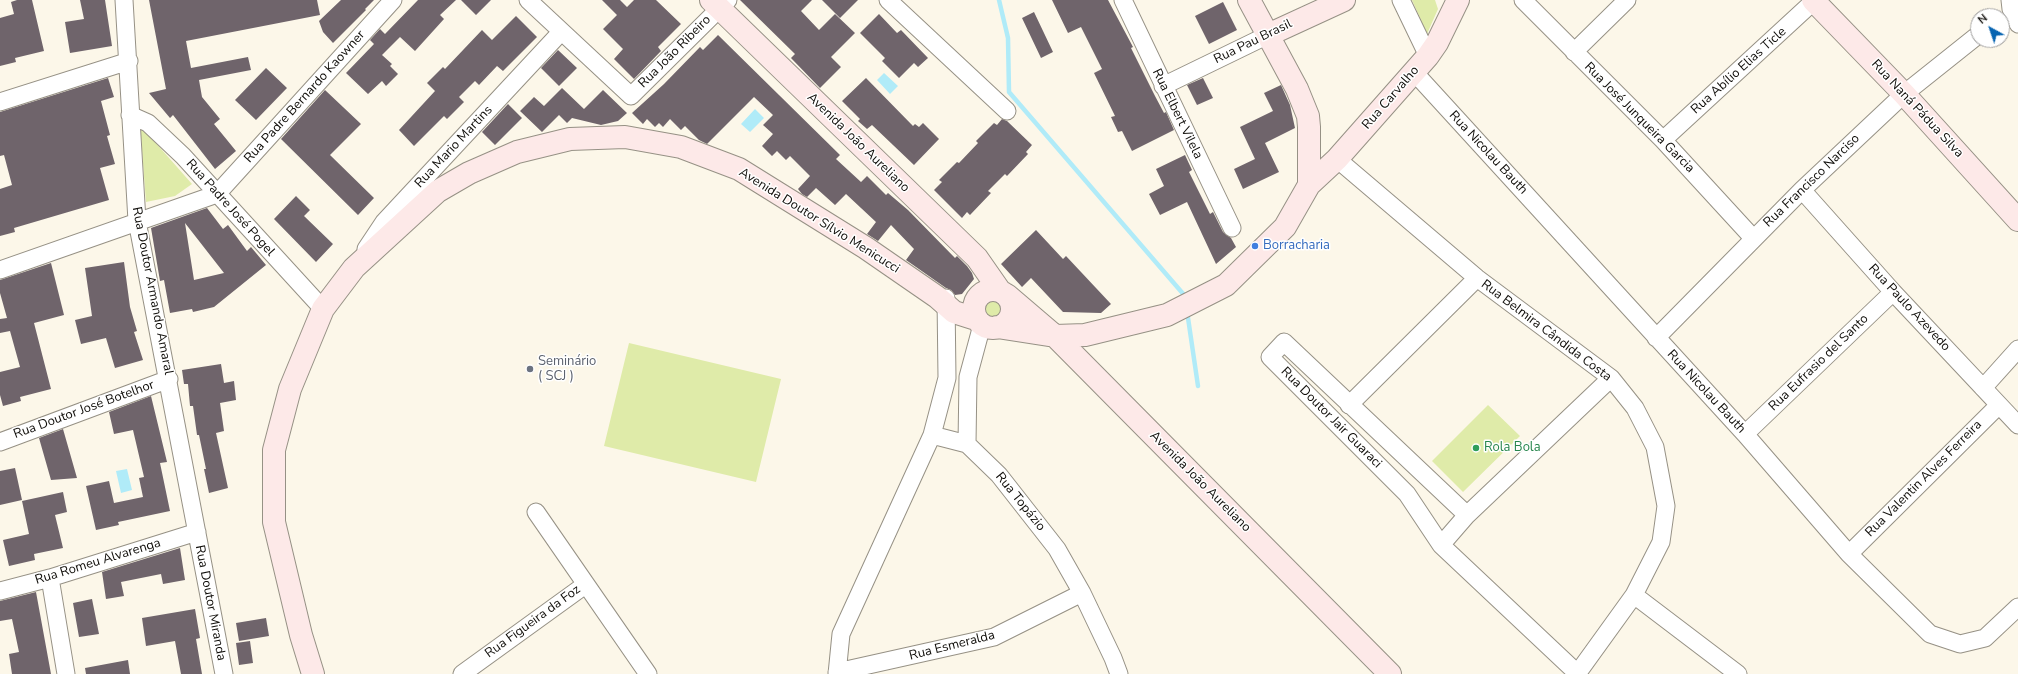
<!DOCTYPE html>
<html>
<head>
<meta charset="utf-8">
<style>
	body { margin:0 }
	#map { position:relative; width:2018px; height:674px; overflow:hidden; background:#fcf7e9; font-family:"Nunito Sans",sans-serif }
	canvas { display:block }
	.north { position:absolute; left:1970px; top:8px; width:40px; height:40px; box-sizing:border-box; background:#fff; border:1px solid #9f9e9d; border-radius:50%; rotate:320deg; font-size:11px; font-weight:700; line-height:16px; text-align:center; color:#0f0d09 }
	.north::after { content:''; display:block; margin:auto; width:14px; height:18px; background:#0764b1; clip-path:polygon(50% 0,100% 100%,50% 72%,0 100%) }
</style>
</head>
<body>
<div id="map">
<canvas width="2018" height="674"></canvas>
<div class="north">N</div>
</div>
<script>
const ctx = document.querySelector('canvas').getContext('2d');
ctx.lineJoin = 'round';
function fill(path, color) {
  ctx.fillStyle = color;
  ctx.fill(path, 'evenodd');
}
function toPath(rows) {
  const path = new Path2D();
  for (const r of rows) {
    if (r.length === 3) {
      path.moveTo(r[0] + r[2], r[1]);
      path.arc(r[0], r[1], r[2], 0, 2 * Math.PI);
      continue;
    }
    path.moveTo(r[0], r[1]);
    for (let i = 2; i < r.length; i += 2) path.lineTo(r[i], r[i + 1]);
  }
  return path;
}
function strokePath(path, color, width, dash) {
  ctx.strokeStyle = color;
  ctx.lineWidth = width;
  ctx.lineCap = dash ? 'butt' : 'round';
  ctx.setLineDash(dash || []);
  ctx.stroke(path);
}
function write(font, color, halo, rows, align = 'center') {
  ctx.font = font + ' "Nunito Sans",sans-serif';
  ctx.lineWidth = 3;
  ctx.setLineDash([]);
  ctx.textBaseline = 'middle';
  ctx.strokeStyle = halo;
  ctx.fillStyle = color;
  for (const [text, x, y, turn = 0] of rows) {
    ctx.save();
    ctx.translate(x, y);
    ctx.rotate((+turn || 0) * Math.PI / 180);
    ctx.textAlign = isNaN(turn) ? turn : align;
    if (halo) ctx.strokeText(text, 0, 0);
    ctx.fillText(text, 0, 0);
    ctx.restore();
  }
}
fill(toPath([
	[1412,0,1435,0,1438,9,1427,34],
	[140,125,192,184,175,196,146,202],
	[993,309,11],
	[629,343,781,379,756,482,604,446],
	[1488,405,1520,436,1463,492,1432,461]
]), '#dfeba9');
fill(toPath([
	[884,73,898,86,890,94,877,80],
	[755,109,764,118,750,132,741,124],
	[127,469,132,490,121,493,116,471]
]), '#b0ebf8');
strokePath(toPath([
	[999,0,1008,38,1009,92,1185,296,1186,299],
	[1187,311,1198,386]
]), '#b0ebf8', 4.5);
fill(toPath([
	[17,0,32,0,44,51,15,58,16,62,0,66,0,18,14,14,11,2],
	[80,0,105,0,112,46,70,53,65,22,84,19],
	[149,0,317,0,320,15,186,41,191,68,248,57,251,70,199,80,202,97,220,119,214,124,236,151,215,169,173,115,170,118,149,93,166,89],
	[341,0,374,0,365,9,366,10,333,43,323,32,319,21],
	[418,0,456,0,440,15,444,19,415,51,400,37,382,55,392,64,390,66,398,74,386,86,382,81,368,94,346,73,374,44,370,40,380,29,385,34],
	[461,0,491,0,476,15],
	[602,0,620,0,627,7,634,0,656,0,681,24,658,47,661,51,634,79,614,59,623,49,603,29,617,15],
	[740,0,812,0,801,11,819,30,835,14,855,33,831,57,841,67,820,88,791,58,795,54],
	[822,0,858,0,840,18],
	[1052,0,1108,0,1133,47,1131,48,1155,96,1164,113,1166,112,1174,130,1132,151,1122,131,1118,132,1111,117,1115,116,1094,73,1102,69,1081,27,1068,33],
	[1223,2,1237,30,1209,44,1195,16],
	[1034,12,1053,52,1041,58,1022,18],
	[879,14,897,33,901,30,928,58,918,67,914,63,899,78,882,61,885,58,860,33],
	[516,16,537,37,503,71,497,66,479,85,475,81,459,97,464,102,447,119,444,116,414,146,399,130,435,91,427,83,443,67,445,69,482,30,492,40],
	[718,35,840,155,836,159,861,182,867,176,886,195,888,193,908,210,955,258,957,256,967,266,972,273,974,279,962,294,955,295,951,290,946,288,906,260,914,249,891,225,878,241,867,234,876,222,846,194,835,205,816,188,807,197,802,194,798,189,810,176,790,156,786,160,777,151,772,156,762,146,773,134,763,125,773,115,754,97,707,144,699,140,685,126,681,130,670,119,663,127,659,123,655,127,647,119,643,124,632,113,664,84,700,47,703,50],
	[558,50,577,68,559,86,541,68],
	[266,68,287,88,256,120,235,100],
	[108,78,114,97,101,101,110,135,107,136,115,164,100,168,109,200,14,228,15,232,0,236,0,189,12,185,4,155,0,156,0,112],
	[866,78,913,126,915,124,919,127,923,123,939,139,914,165,872,125,867,129,858,121,860,119,842,101],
	[1203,78,1213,98,1197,105,1187,85],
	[1281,85,1290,105,1295,128,1265,143,1279,172,1243,189,1234,169,1255,159,1240,127,1273,111,1264,93],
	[562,88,584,109,603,90,627,113,618,121,601,125,572,118,567,123,559,115,542,132,520,111,534,97,544,106],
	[325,90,361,124,330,155,374,198,358,215,281,139],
	[508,104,522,118,495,145,482,132],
	[1002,119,1007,121,1032,145,1026,152,1028,154,1007,176,1005,174,988,191,991,193,970,215,967,212,962,218,934,190,942,182,939,180,957,162,959,163,978,143,976,141,994,123,997,125],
	[1185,155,1192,170,1189,172,1210,214,1213,212,1223,232,1231,238,1236,247,1216,264,1187,202,1160,215,1149,194,1164,186,1156,169],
	[296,196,310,210,304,216,333,244,316,262,274,219],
	[207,208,223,229,228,225,247,251,251,247,266,265,214,307,193,312,192,309,170,313,164,280,160,281,151,228],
	[185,223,224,273,194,280],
	[1036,230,1063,259,1066,256,1111,304,1101,313,1063,312,1031,278,1022,287,1001,264],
	[124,262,130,307,137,331,134,332,143,360,115,368,106,338,81,344,75,320,92,316,85,268],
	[51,263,64,315,34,323,51,389,20,397,21,401,3,406,0,395,0,372,20,367,10,331,0,333,0,319,7,318,0,293,0,280],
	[221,364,224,383,234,381,236,400,220,403,224,431,216,433,228,488,209,493,204,469,206,469,199,435,197,435,193,406,190,406,188,384,184,384,182,370],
	[151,396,167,462,160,463,170,511,118,522,119,525,96,530,86,486,109,481,114,503,143,497,139,478,144,477,133,430,114,434,109,412],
	[63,429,77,478,51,480,39,438],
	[15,468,22,500,0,505,0,471],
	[63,492,67,512,55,515,63,548,34,554,35,560,9,566,3,540,29,534,22,501],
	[180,548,185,580,163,584,161,574,121,582,124,596,106,599,102,572],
	[36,592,51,674,12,674,9,654,19,652,12,619,0,621,0,601],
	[92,599,99,634,79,637,73,603],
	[195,609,200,638,196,639,202,674,181,674,175,641,146,646,142,618],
	[266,618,269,636,239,641,236,623],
	[250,641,253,663,239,665,236,643],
	[128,660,130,674,86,674,85,668]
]), '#6f646b');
const street = toPath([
	[124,0,137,221,224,674],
	[528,0,631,96,728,0],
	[888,0,1007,111],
	[1123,0,1232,228],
	[1401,0,1428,56],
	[1523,0,1663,140,1753,238],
	[2010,0,2011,9,2018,24],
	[1574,52,1627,0],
	[1414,72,1745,434,1849,554,1930,634,1960,644,1985,638,2018,607],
	[1163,86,1268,35],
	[0,102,129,61],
	[130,115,148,123,183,156,323,309],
	[1663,140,1814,1],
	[1337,159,1477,278,1611,378,1635,408,1655,447,1666,506,1661,542,1634,595,1577,674],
	[1802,190,1893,292,2018,425],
	[366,249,384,222,561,32],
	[0,270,217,194,393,0],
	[982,325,968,377,967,444,999,475,1057,549,1082,593,1113,658,1119,674],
	[1656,338,1802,190,1904,94,1978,35],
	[1983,388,2018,349],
	[1349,405,1477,278],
	[1745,434,1893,292],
	[932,435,967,444],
	[0,442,169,379],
	[536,512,648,674],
	[1467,515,1284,342,1270,357,1407,494,1441,545,1578,674],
	[1441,545,1467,515,1611,378],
	[1849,554,1999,405],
	[50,578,66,674],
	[0,591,50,578,197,532],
	[1634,595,1738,674],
	[837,672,994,637,1082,593],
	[462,674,585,585],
	[837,674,841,634,932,435,947,378,946,298]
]);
const secondary = toPath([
	[711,0,977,258,1000,291],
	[1813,0,1904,94,2018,220],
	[1268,35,1344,0],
	[1309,185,1337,159,1428,56,1437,43,1458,0],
	[993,309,19],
	[1007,295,1055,336,1390,674],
	[997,327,1055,336,1085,335,1167,315,1226,285,1285,227,1309,185,1309,127,1308,116,1297,89,1249,0],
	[313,674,301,635,274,522,274,450,290,389,323,309,354,268,438,191,469,173,517,152,570,139,625,137,681,147,739,169,866,248,937,297,954,312,976,319]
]);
strokePath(street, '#969185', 19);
strokePath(secondary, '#969185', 24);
strokePath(street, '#fff', 17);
strokePath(secondary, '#fde9e8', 22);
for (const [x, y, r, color] of [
	[1255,246,4,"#3f7fe0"],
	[530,369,4,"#6b7280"],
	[1476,448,4,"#2e9e5b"]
]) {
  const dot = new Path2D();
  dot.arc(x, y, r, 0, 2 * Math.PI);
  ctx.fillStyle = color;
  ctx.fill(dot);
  strokePath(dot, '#fff', 1.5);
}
write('13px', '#0f0d09', '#fff', [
	["Rua Pau Brasil",1253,42,-26],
	["Rua João Ribeiro",675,52,-45],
	["Rua Abílio Elias Ticle",1739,71,-42],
	["Rua Padre Bernardo Kaowner",305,97,-48],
	["Rua Carvalho",1391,98,-49],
	["Rua Naná Pádua Silva",1917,109,47],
	["Rua Elbert Vilela",1177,114,64],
	["Rua José Junqueira Garcia",1639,118,45],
	["Avenida João Aureliano",858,143,44],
	["Rua Mario Martins",454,147,-47],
	["Rua Nicolau Bauth",1488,153,47],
	["Rua Francisco Narciso",1812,181,-44],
	["Rua Padre José Pogel",230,208,48],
	["Avenida Doutor Sílvio Menicucci",819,221,32],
	["Rua Doutor Armando Amaral",152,291,79],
	["Rua Paulo Azevedo",1909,308,47],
	["Rua Belmira Cândida Costa",1546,331,37],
	["Rua Eufrasio del Santo",1819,363,-44],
	["Rua Nicolau Bauth",1706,392,47],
	["Rua Doutor José Botelhor",84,410,-20],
	["Rua Doutor Jair Guaraci",1331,418,45],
	["Rua Valentin Alves Ferreira",1924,479,-45],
	["Avenida João Aureliano",1200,482,45],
	["Rua Topázio",1020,502,51],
	["Rua Romeu Alvarenga",98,562,-17],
	["Rua Doutor Miranda",210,603,79],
	["Rua Figueira da Foz",533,622,-36],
	["Rua Esmeralda",952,646,-14]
]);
write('13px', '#366cbe', '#fff', [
	["Borracharia",1263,246]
], 'left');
write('13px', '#5b616d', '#fff', [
	["Seminário",538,362],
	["( SCJ )",538,377]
], 'left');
write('13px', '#27864d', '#fff', [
	["Rola Bola",1484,448]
], 'left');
</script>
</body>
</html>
